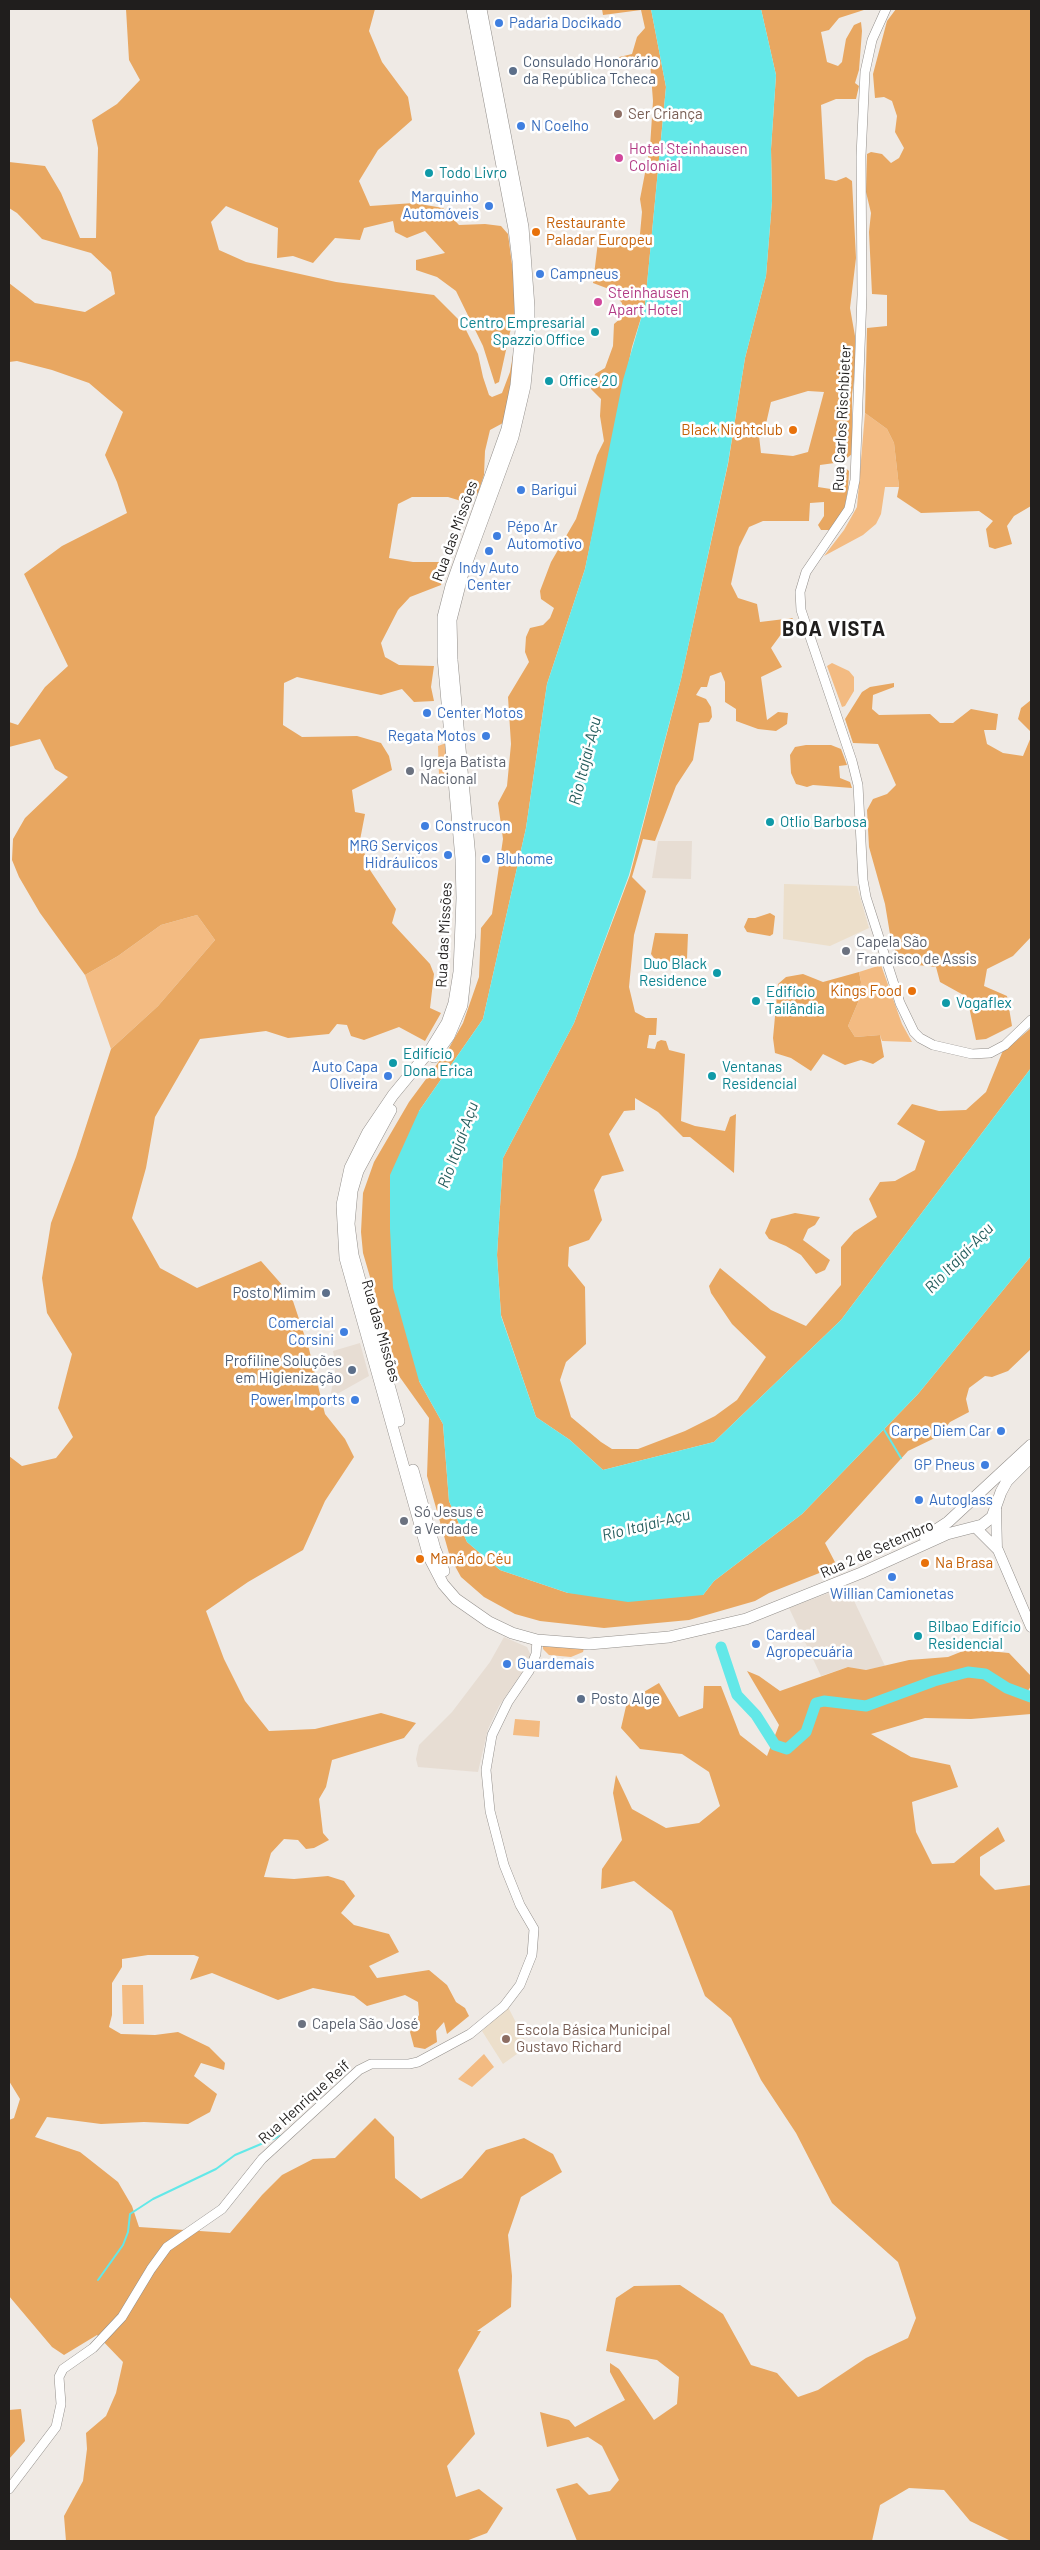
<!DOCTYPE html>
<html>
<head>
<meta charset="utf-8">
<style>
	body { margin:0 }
	#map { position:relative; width:1040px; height:2550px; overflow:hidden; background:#efeae5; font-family:Barlow,sans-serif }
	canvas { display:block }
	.frame { position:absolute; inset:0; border:10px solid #201e1d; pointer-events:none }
</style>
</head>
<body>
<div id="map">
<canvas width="1040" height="2550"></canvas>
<div class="frame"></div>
</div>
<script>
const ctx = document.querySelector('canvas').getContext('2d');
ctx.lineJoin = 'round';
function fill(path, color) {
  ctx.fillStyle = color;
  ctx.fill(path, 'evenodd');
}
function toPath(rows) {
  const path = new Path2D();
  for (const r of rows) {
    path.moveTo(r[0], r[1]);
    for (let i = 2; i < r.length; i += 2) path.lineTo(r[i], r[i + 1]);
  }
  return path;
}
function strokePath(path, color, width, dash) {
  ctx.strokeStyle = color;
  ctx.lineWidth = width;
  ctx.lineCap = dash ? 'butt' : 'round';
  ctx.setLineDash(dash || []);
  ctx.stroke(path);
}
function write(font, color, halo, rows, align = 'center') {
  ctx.font = font + ' Barlow,sans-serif';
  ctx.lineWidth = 5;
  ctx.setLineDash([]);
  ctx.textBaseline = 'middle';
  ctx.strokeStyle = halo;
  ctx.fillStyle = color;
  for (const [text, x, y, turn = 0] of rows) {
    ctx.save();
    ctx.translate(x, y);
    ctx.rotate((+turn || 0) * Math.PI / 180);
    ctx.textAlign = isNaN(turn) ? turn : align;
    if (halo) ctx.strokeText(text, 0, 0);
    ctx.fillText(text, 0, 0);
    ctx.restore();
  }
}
fill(toPath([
	[658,841,692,841,691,879,652,878],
	[360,1343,369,1376,330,1398,336,1366,333,1351],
	[847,1586,885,1666,866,1670,848,1667,821,1676,789,1608],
	[504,1637,527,1647,532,1658,499,1706,488,1729,478,1772,418,1767,416,1759,419,1745,452,1712,490,1662]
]), '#e7ddd3');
fill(toPath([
	[784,884,857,886,869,928,830,946,783,939],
	[508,2007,528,2046,503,2064,482,2031]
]), '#ecdfcb');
fill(toPath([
	[865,413,887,429,894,443,899,487,885,487,881,514,876,524,863,535,824,556,844,530,857,507],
	[832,663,849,671,854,677,854,691,845,706,842,707,827,666],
	[446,743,449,782,442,780,439,775,438,746],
	[197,915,215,940,158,1006,111,1049,85,975,118,956,161,925],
	[881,965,902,1024,912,1042,882,1041,880,1035,855,1037,848,1026,859,1000,861,982,859,972],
	[543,1643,584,1648,583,1652,571,1657,549,1655,543,1649],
	[515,1719,540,1721,539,1737,513,1735],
	[122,1985,143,1985,144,2024,123,2024],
	[484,2054,494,2067,472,2087,458,2079]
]), '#f3bb82');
fill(toPath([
	[126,9,375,9,369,31,382,62,408,97,412,120,378,150,359,181,370,206,414,203,443,208,459,225,485,224,501,226,508,234,516,295,516,318,510,332,499,382,495,384,483,346,456,291,437,277,416,270,416,260,445,253,425,231,407,238,395,232,393,221,364,228,360,240,335,238,313,263,293,256,277,258,278,228,226,206,211,222,219,250,246,262,336,282,434,295,463,324,478,354,483,377,489,395,492,397,502,393,510,372,516,338,516,360,503,423,490,430,485,451,484,475,478,493,468,503,448,497,412,497,398,504,389,558,413,562,440,562,445,572,441,585,410,597,398,610,381,643,385,657,399,665,434,666,431,687,434,701,414,702,402,689,381,695,297,677,284,683,283,725,302,737,357,736,381,743,389,756,392,770,352,790,355,812,365,814,360,840,370,870,396,909,392,923,430,964,434,974,430,1008,441,1013,425,1041,399,1027,364,1040,351,1036,347,1025,337,1024,329,1034,288,1038,266,1031,200,1039,155,1117,146,1168,132,1218,160,1268,197,1288,261,1261,291,1295,309,1349,325,1414,345,1439,354,1457,325,1501,303,1550,248,1582,206,1611,224,1659,245,1701,269,1731,315,1729,381,1713,416,1723,404,1738,332,1760,326,1787,319,1799,323,1833,329,1840,314,1848,306,1849,298,1840,284,1839,271,1853,264,1877,294,1879,328,1876,344,1881,355,1896,341,1913,354,1925,389,1934,399,1952,369,1966,377,1978,429,1970,447,1985,456,2002,465,2008,469,2016,447,2034,444,2022,436,2031,437,2042,425,2049,414,2047,410,2032,419,2015,418,2002,405,1995,367,2006,354,1996,313,1988,278,2000,212,1973,190,1980,199,1957,194,1955,148,1955,122,1959,122,1967,112,1983,112,2015,109,2027,121,2034,155,2035,178,2032,209,2047,225,2063,224,2070,201,2063,194,2076,217,2094,210,2112,188,2124,144,2122,101,2124,47,2117,35,2137,80,2152,118,2182,132,2206,139,2227,230,2233,262,2195,282,2175,313,2159,335,2158,375,2118,394,2137,395,2178,421,2199,462,2178,486,2150,524,2138,553,2154,562,2172,521,2197,508,2235,512,2276,511,2307,477,2331,481,2331,458,2370,475,2434,447,2466,456,2497,479,2489,503,2508,487,2533,466,2541,66,2541,64,2516,83,2481,87,2449,86,2433,106,2416,116,2393,123,2362,97,2335,64,2355,52,2347,9,2296,9,2120,14,2118,20,2099,9,2081,9,1456,22,1466,56,1458,73,1437,58,1408,72,1354,47,1313,42,1278,51,1223,76,1157,111,1049,158,1006,215,940,197,915,161,925,118,956,85,975,40,913,19,877,12,860,13,839,25,818,68,777,55,769,40,739,9,747,9,722,18,725,45,687,68,666,24,574,62,546,127,513,117,482,105,455,123,412,89,383,52,370,17,361,9,362,9,283,35,303,85,312,115,294,111,272,91,253,42,239,17,213,9,208,9,162,45,166,61,193,80,238,96,238,98,148,92,120,117,104,140,80,129,60],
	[602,9,651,9,666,87,645,305,632,347,585,569,547,684,526,828,483,1019,419,1111,419,1381,443,1424,449,1501,467,1542,500,1570,568,1593,703,1595,714,1581,802,1514,918,1394,1031,1256,1031,1349,1008,1371,992,1377,985,1376,969,1388,966,1399,969,1412,950,1422,939,1436,908,1451,825,1543,837,1566,769,1593,755,1601,689,1620,604,1628,540,1621,515,1614,484,1597,461,1577,450,1557,427,1476,429,1418,399,1376,363,1253,361,1232,363,1193,374,1162,409,1102,449,1048,463,1023,479,977,481,928,492,914,503,839,498,803,507,786,511,744,508,697,529,662,525,652,526,637,530,628,543,625,550,618,554,608,541,599,540,591,551,562,576,519,597,455,604,441,600,416,601,399,591,389,595,374,605,368,613,346,614,324,622,317,622,303,609,289,593,283,598,242,635,243,640,234,642,212,640,199,650,147,653,101,650,62,611,63,611,59,632,54,637,37,645,28,641,10,603,15],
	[761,9,867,9,839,18,829,30,821,32,827,62,838,66,842,62,846,39,854,25,861,22,862,31,859,70,855,83,859,86,856,99,836,99,821,105,825,179,836,181,846,177,852,181,856,258,850,308,855,336,856,367,852,394,852,454,842,462,820,465,818,487,837,490,838,470,843,466,849,471,848,489,845,506,838,523,830,530,821,530,818,525,824,516,824,502,810,503,809,521,763,521,749,527,739,547,731,584,738,598,757,604,760,622,793,618,771,648,782,667,761,677,767,720,778,712,788,713,787,724,776,731,758,729,736,721,736,709,725,702,725,682,721,672,710,676,707,687,701,687,696,695,706,699,711,707,712,717,709,722,699,723,693,760,676,786,655,841,643,839,632,877,646,891,634,935,629,987,635,1012,646,1018,657,1018,656,1035,649,1035,647,1048,655,1049,657,1042,661,1040,666,1041,669,1050,685,1054,681,1121,695,1126,725,1131,730,1117,736,1114,734,1173,690,1137,683,1137,658,1112,635,1098,635,1110,624,1111,609,1134,624,1171,602,1176,594,1190,602,1220,589,1240,569,1247,568,1266,585,1287,586,1344,566,1362,560,1380,571,1417,601,1442,612,1449,638,1449,685,1431,715,1416,737,1400,766,1357,732,1324,711,1293,709,1286,720,1268,771,1310,806,1326,841,1285,841,1247,854,1232,877,1217,869,1199,880,1182,895,1181,915,1170,925,1141,897,1124,912,1104,939,1111,966,1110,986,1092,1004,1048,1016,1041,1031,1028,1031,1068,841,1320,714,1442,603,1470,570,1440,536,1417,501,1315,497,1255,503,1158,574,1023,630,875,681,679,728,464,745,358,766,276,772,201,771,149,776,75],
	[808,391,824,392,808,452,793,456,761,453,759,436,765,428,771,402],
	[896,9,1031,9,1031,506,1014,516,1007,526,1012,544,995,549,989,547,986,529,993,521,979,511,921,513,897,497,899,487,894,443,887,429,865,413,867,328,887,326,887,295,872,294,869,232,871,213,866,192,867,154,871,152,882,154,891,163,899,158,904,148,895,132,897,116,892,101,884,97,875,98,873,74,887,21],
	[894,683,894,687,873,695,872,709,879,715,930,714,940,723,953,723,971,709,998,714,996,730,984,730,987,744,1003,753,1023,756,1031,737,1031,937,1013,956,987,969,984,986,1007,996,1012,1026,986,1039,976,1040,967,997,940,982,936,967,899,963,890,934,885,904,869,847,867,810,873,799,887,794,896,785,878,744,853,743,845,719,862,692,870,687],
	[1031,700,1031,732,1018,719,1021,708],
	[806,745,831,745,841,749,847,765,839,766,840,778,850,782,852,788,813,785,807,787,796,784,791,773,790,755,795,747],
	[770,913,775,916,773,934,770,936,747,932,744,927,748,918,755,918],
	[655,933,688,934,687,959,666,962,654,958,651,954],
	[859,972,861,982,859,1000,848,1026,855,1037,880,1035,884,1057,873,1064,861,1060,845,1065,823,1054,811,1071,791,1058,775,1053,773,1038,778,984,786,977,803,974,823,982],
	[795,1213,820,1217,815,1225,808,1229,803,1240,830,1260,825,1270,816,1274,801,1255,786,1246,769,1239,765,1233,771,1219],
	[968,1649,1009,1653,1031,1676,1031,1686,1024,1697,1031,1700,1031,1714,971,1719,925,1718,871,1734,911,1757,950,1765,958,1787,912,1802,916,1832,932,1864,954,1863,998,1827,1005,1841,980,1857,980,1875,995,1890,1031,1885,1031,2541,1011,2541,970,2521,944,2490,909,2488,880,2505,872,2541,577,2541,556,2489,577,2483,589,2495,610,2491,619,2480,602,2446,588,2437,547,2447,540,2412,569,2420,575,2427,625,2400,610,2372,610,2363,619,2369,654,2420,677,2404,679,2377,657,2360,606,2351,616,2298,634,2286,680,2285,723,2314,751,2365,777,2373,798,2397,818,2390,866,2358,908,2338,916,2318,898,2262,832,2203,796,2133,761,2080,731,2018,705,1996,672,1911,634,1881,601,1889,602,1869,622,1840,613,1793,616,1775,632,1809,666,1828,699,1823,720,1806,709,1772,682,1754,640,1749,621,1728,627,1702,659,1683,679,1717,703,1708,704,1686,721,1686,740,1735,767,1756,779,1725,747,1671,759,1676,780,1691,848,1667,866,1670,909,1660,948,1657],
	[21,2409,25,2441,9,2459,9,2410]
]), '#e8a761');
fill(toPath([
	[651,9,761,9,776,75,771,149,772,201,766,276,745,358,728,463,681,679,629,875,574,1023,503,1158,497,1255,501,1316,536,1417,570,1440,603,1470,714,1442,841,1320,1031,1068,1031,1256,918,1394,802,1514,714,1581,703,1595,628,1602,568,1593,500,1570,467,1542,449,1501,443,1424,419,1381,393,1288,390,1229,390,1175,419,1111,483,1019,526,828,547,684,585,569,623,380,645,305,666,87]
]), '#63e8e8');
strokePath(toPath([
	[883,1428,901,1458],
	[98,2280,123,2245,128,2232,130,2214,153,2199,216,2169,235,2155,280,2136]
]), '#63e8e8', 2);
strokePath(toPath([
	[721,1647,737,1695,756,1715,775,1745,787,1749,806,1732,816,1703,824,1701,866,1706,934,1681,968,1672,985,1674,1007,1688,1031,1697]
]), '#63e8e8', 11);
const tertiary = toPath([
	[886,9,872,40,865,72,861,156,862,295,855,480,849,509,806,572,800,592,801,610,852,761,858,785,863,880,866,897,900,1003,914,1032,920,1038,933,1045,972,1054,990,1053,1005,1045,1031,1020],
	[9,2489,56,2427,61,2404,59,2377,63,2369,93,2348,122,2317,151,2269,167,2247,222,2209,262,2159,359,2070,371,2064,409,2064,418,2062,470,2034,504,2006,520,1985,532,1955,534,1929,520,1905,504,1865,490,1811,486,1770,492,1735,508,1702,529,1671,536,1654,537,1640]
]);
const secondary = toPath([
	[996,1509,997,1549],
	[975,1527,998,1550,1031,1627]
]);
const primary = toPath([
	[472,9,514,229,518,261,521,330,516,385,507,429,451,586,443,617,443,657,461,859,462,898,459,972,454,1003,447,1023,431,1049,393,1095,368,1132,350,1168,342,1205,345,1258,429,1557,443,1584,456,1599,489,1622,512,1633,537,1640,589,1644,669,1637,746,1619,861,1573,947,1534,982,1525,992,1517,1001,1492,1007,1481,1031,1457],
	[434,1057,449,1036,462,1005,470,933,470,858,452,660,451,620,463,573,513,437,525,386,529,345,529,307,523,227,481,9],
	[391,1110,358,1171,352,1191,349,1224,353,1255,399,1421],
	[413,1470,435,1549,444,1571],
	[925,1537,948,1522,1031,1445]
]);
strokePath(tertiary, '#938f8b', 10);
strokePath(secondary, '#938f8b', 11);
strokePath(primary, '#938f8b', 12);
strokePath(tertiary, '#fff', 9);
strokePath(secondary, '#fff', 10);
strokePath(primary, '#fff', 11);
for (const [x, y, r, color] of [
	[499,23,5,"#3f7fe0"],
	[513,71,5,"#5c6f8a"],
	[618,114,5,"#8d6e63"],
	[521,126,5,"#3f7fe0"],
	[619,158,5,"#d1479c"],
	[429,173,5,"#0f9aa8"],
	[489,206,5,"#3f7fe0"],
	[536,232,5,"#e8710a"],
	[540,274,5,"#3f7fe0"],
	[598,302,5,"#d1479c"],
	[595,332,5,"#0f9aa8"],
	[549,381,5,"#0f9aa8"],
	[793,430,5,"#e8710a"],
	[521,490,5,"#3f7fe0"],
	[497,536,5,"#3f7fe0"],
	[489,551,5,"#3f7fe0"],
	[427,713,5,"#3f7fe0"],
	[486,736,5,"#3f7fe0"],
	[410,771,5,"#6b7280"],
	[770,822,5,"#0f9aa8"],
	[425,826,5,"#3f7fe0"],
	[448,855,5,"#3f7fe0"],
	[486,859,5,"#3f7fe0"],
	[846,951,5,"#6b7280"],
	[717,973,5,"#0f9aa8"],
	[912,991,5,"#e8710a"],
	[756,1001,5,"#0f9aa8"],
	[946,1003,5,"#0f9aa8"],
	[393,1063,5,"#0f9aa8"],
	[388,1076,5,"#3f7fe0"],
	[712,1076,5,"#0f9aa8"],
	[326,1293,5,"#5c6f8a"],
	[344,1332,5,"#3f7fe0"],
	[352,1370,5,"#5c6f8a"],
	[355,1400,5,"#3f7fe0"],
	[1001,1431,5,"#3f7fe0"],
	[985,1465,5,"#3f7fe0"],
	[919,1500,5,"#3f7fe0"],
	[404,1521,5,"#6b7280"],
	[420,1559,5,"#e8710a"],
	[925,1563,5,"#e8710a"],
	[892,1577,5,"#3f7fe0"],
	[918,1636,5,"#0f9aa8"],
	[756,1644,5,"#3f7fe0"],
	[507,1664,5,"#3f7fe0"],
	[581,1699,5,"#5c6f8a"],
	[302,2024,5,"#6b7280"],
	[506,2039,5,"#8d6e63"]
]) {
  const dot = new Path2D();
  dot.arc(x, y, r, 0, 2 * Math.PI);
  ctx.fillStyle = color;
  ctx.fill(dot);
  strokePath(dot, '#fff', 2);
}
write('15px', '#366cbe', '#fff', [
	["Padaria Docikado",509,23],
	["N Coelho",531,126],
	["Marquinho",479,197,"right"],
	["Automóveis",479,214,"right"],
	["Campneus",550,274],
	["Barigui",531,490],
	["Pépo Ar",507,527],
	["Automotivo",507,544],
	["Indy Auto",489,568,"center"],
	["Center",489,585,"center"],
	["Center Motos",437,713],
	["Regata Motos",476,736,"right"],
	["Construcon",435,826],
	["MRG Serviços",438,846,"right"],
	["Hidráulicos",438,863,"right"],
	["Bluhome",496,859],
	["Auto Capa",378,1067,"right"],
	["Oliveira",378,1084,"right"],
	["Comercial",334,1323,"right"],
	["Corsini",334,1340,"right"],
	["Power Imports",345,1400,"right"],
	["Carpe Diem Car",991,1431,"right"],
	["GP Pneus",975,1465,"right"],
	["Autoglass",929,1500],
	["Willian Camionetas",892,1594,"center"],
	["Cardeal",766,1635],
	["Agropecuária",766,1652],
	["Guardemais",517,1664]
], 'left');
write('15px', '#4e5e75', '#fff', [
	["Consulado Honorário",523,62],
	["da República Tcheca",523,79],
	["Posto Mimim",316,1293,"right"],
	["Profiline Soluções",342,1361,"right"],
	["em Higienização",342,1378,"right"],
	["Posto Alge",591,1699]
], 'left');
write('15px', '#785e54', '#fff', [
	["Ser Criança",628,114],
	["Escola Básica Municipal",516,2030],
	["Gustavo Richard",516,2047]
], 'left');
write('15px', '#b23c85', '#fff', [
	["Hotel Steinhausen",629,149],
	["Colonial",629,166],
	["Steinhausen",608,293],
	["Apart Hotel",608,310]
], 'left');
write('15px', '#0d838f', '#fff', [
	["Todo Livro",439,173],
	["Centro Empresarial",585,323,"right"],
	["Spazzio Office",585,340,"right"],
	["Office 20",559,381],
	["Otlio Barbosa",780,822],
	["Duo Black",707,964,"right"],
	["Residence",707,981,"right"],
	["Edifício",766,992],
	["Tailândia",766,1009],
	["Vogaflex",956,1003],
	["Edifício",403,1054],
	["Dona Erica",403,1071],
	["Ventanas",722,1067],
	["Residencial",722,1084],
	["Bilbao Edifício",928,1627],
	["Residencial",928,1644]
], 'left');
write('15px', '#c56008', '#fff', [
	["Restaurante",546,223],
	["Paladar Europeu",546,240],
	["Black Nightclub",783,430,"right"],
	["Kings Food",902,991,"right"],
	["Maná do Céu",430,1559],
	["Na Brasa",935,1563]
], 'left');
write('15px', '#201e1d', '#fff', [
	["Rua Carlos Rischbieter",842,418,-87],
	["Rua das Missões",455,531,-70],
	["Rua das Missões",444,935,-87],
	["Rua das Missões",381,1331,74],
	["Rua 2 de Setembro",877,1549,-24],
	["Rua Henrique Reif",304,2102,-42]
]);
write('15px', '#5b616d', '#fff', [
	["Igreja Batista",420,762],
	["Nacional",420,779],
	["Capela São",856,942],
	["Francisco de Assis",856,959],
	["Só Jesus é",414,1512],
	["a Verdade",414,1529],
	["Capela São José",312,2024]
], 'left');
write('italic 16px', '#265e5e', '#fff', [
	["Rio Itajaí-Açu",585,761,-76],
	["Rio Itajaí-Açu",458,1145,-70],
	["Rio Itajaí-Açu",959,1258,-46],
	["Rio Itajaí-Açu",646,1525,-14]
]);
ctx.letterSpacing = '1px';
write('bold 20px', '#201e1d', '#fff', [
	["BOA VISTA",834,629]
]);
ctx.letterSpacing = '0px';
</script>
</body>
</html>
